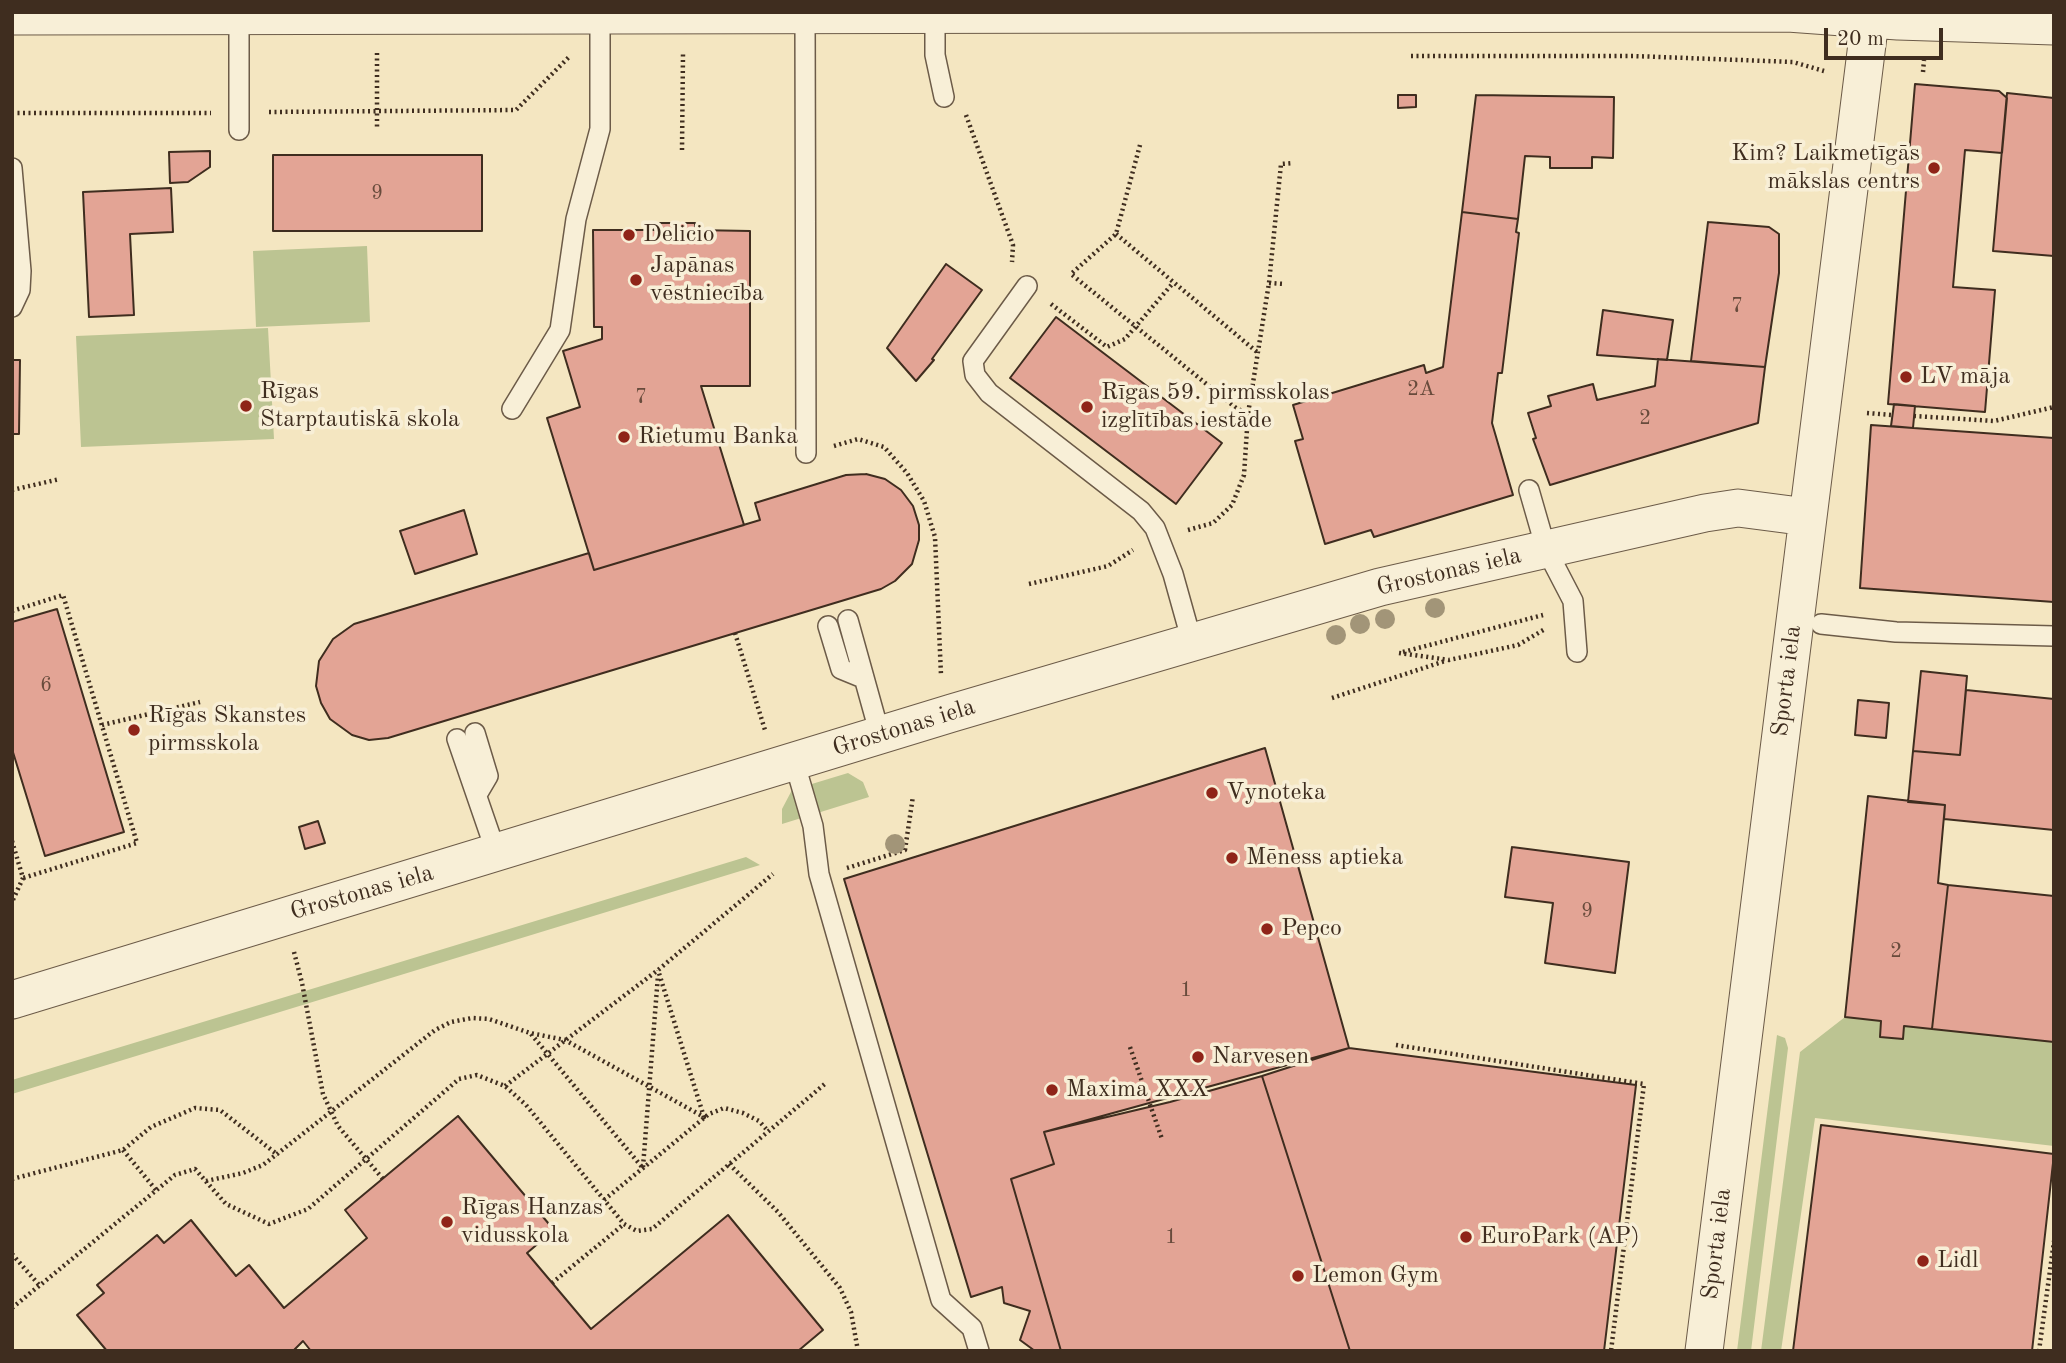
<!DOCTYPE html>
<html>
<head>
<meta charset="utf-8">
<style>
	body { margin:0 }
	#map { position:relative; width:2066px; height:1363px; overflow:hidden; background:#f4e6c1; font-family:"Old Standard TT",serif }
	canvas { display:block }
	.frame { position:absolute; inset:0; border:14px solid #3f2d1f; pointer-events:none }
	.scale { position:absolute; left:1824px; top:28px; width:119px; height:32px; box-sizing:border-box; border:4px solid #3f2d1f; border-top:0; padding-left:9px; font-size:21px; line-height:24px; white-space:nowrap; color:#3f2d1f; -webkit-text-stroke:5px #f8efd7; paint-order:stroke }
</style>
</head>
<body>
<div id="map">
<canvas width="2066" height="1363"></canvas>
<div class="frame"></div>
<div class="scale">20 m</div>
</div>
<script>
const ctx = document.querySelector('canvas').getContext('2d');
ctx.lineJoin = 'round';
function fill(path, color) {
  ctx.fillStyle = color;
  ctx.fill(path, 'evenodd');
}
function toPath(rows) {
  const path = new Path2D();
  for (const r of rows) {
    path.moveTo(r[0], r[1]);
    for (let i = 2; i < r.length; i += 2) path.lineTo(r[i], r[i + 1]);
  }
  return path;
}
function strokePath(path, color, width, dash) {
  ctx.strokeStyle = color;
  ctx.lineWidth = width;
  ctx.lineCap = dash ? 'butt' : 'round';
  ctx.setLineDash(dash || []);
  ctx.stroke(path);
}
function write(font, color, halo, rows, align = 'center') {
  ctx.font = font + ' "Old Standard TT",serif';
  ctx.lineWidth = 7;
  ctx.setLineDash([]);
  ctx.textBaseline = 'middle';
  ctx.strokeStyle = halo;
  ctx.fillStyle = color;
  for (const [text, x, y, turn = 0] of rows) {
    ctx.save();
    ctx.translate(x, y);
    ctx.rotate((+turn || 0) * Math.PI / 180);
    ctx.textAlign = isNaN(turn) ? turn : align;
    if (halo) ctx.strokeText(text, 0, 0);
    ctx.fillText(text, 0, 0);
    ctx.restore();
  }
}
fill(toPath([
	[367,246,370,322,256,327,253,251],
	[268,328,274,439,81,447,76,336],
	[848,773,863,782,869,797,782,824,782,809,792,790],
	[746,857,760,865,12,1094,12,1080],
	[1845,1017,1881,1021,1880,1037,1902,1039,1904,1026,2054,1042,2054,1146,1815,1118,1781,1351,1761,1351,1800,1052],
	[1777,1035,1785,1038,1788,1048,1751,1351,1737,1351]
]), '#bcc492');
const building = toPath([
	[1915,84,1999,91,2007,98,2002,153,1965,150,1953,287,1995,290,1985,412,1888,404,1915,84],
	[2007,93,2054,98,2054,256,1993,251,2007,93],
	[1398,95,1416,95,1416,107,1398,108,1398,95],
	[1476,95,1614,97,1613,158,1592,157,1592,168,1550,168,1550,157,1525,156,1518,219,1462,212,1476,95],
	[210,151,210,167,188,182,170,183,169,152,210,151],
	[273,155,482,155,482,231,273,231,273,155],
	[171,188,173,232,130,234,134,315,89,317,83,192,171,188],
	[1462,212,1518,219,1516,232,1519,233,1502,373,1498,373,1492,423,1513,495,1374,537,1371,530,1325,544,1295,441,1303,439,1293,405,1424,365,1426,373,1443,367,1462,212],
	[1708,222,1769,227,1779,234,1779,273,1765,367,1691,361,1708,222],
	[654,223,695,223,695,230,750,231,750,386,701,386,744,525,594,570,547,418,580,407,563,351,602,339,602,327,594,327,593,230,654,230,654,223],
	[946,264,982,290,932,359,934,360,916,381,887,348,946,264],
	[1603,310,1673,320,1667,360,1597,355,1603,310],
	[1056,317,1222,443,1176,504,1010,378,1056,317],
	[1658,359,1765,367,1758,423,1550,485,1533,439,1536,438,1528,413,1551,406,1548,396,1593,384,1597,400,1655,386,1658,359],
	[12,360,20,360,19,434,12,434,12,360],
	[1894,404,1915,406,1913,428,1891,426,1894,404],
	[1871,425,2054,438,2054,602,1860,588,1871,425],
	[866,474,885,479,901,490,913,506,919,525,919,540,912,564,895,581,881,589,388,738,369,740,352,735,330,719,321,703,316,686,319,661,333,639,354,624,589,553,594,570,760,520,755,503,846,475,866,474],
	[464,510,477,554,415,574,400,531,464,510],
	[57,609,124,832,45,856,12,749,12,622,57,609],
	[1921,671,1967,676,1960,755,1913,751,1921,671],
	[1966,690,2054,699,2054,830,1944,819,1945,805,1908,802,1913,751,1960,755,1966,690],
	[1858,700,1889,703,1886,738,1855,735,1858,700],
	[1265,748,1349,1048,1044,1132,1054,1164,1011,1179,1061,1351,1035,1351,1020,1340,1030,1311,1004,1303,1002,1287,971,1297,844,879,1265,748],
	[1868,796,1945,805,1938,883,1948,885,1932,1029,1904,1026,1903,1039,1880,1037,1881,1021,1845,1017,1868,796],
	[318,821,325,843,305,849,299,827,318,821],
	[1512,847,1629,862,1615,973,1545,963,1553,903,1505,897,1512,847],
	[1948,885,2054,896,2054,1042,1932,1029,1948,885],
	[1349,1048,1636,1085,1604,1351,1350,1351,1262,1076,1349,1048],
	[1262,1076,1350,1351,1061,1351,1011,1179,1054,1164,1044,1132,1170,1102,1262,1076],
	[458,1116,554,1230,527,1253,591,1329,728,1215,823,1330,798,1351,311,1351,303,1341,293,1351,107,1351,77,1315,104,1293,97,1285,157,1235,164,1243,191,1220,236,1276,249,1265,284,1308,367,1238,345,1210,458,1116],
	[1821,1125,2054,1154,2032,1351,1793,1351,1821,1125]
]);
fill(building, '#e3a495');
strokePath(building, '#3f2d1f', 2);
const service = toPath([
	[805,14,806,453],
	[935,14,935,55,944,97],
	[239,16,239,130],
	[12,168,21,271,20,290,12,307],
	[1027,286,973,361,975,375,989,393,1141,511,1155,528,1173,574,1192,642],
	[512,409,560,330,576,219,600,129,600,15],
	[1529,490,1546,549,1573,601,1577,652],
	[848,620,880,735],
	[1821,624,1896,632,2054,636],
	[828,626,841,669,863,678],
	[475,733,488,776,478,793],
	[457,739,497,855],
	[794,761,813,826,819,874,941,1300,972,1328,979,1351]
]);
const minor = toPath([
	[12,16,1788,13,1898,21,2054,26],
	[12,1000,952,713,1380,587,1705,513,1738,508,1807,517],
	[1704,1351,1871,12]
]);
strokePath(service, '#6c5b48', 22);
strokePath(minor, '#6c5b48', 39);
strokePath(toPath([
	[377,53,377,129],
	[1411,56,1633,56,1793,62,1824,71],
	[1923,72,1924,60],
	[269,112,516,110,570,56],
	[12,113,211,113],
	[966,115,1013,245,1012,262],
	[1140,145,1116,234,1071,274,1236,408,1248,414,1269,283,1281,164,1293,163],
	[682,150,683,54],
	[1116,234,1257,352],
	[1269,283,1284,284],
	[1051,304,1107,347,1125,339,1173,283],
	[1867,413,1892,415],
	[1914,416,1994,421,2054,407],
	[834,446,858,439,884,447,907,473,924,501,935,537,941,675],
	[12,490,60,479],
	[1188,530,1213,523,1232,505,1244,475,1248,414],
	[1029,584,1108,566,1133,550],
	[12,611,63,595,137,843,23,878],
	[735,633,765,730],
	[1403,652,1543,615],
	[1399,653,1449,660,1518,645,1545,629],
	[1332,698,1445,661],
	[102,725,200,702],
	[12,841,23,878,12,902],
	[847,868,905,850,913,796],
	[294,952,302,983,323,1094,338,1126,383,1179],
	[531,1034,642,1167],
	[1396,1045,1644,1084,1611,1351],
	[1130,1047,1162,1139],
	[505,1086,658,970,773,874],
	[123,1150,156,1190],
	[729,1164,778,1212,840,1288,851,1312,858,1351],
	[643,1167,658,975],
	[12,1179,123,1150,151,1127,195,1108,220,1110,278,1155],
	[206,1181,243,1173,263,1165,435,1030,451,1022,472,1018,489,1019,530,1033,565,1040,704,1117,658,970],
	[604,1200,709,1114,724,1108,743,1113,759,1121,768,1131],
	[12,1254,40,1286],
	[552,1283,624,1224],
	[12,1308,175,1175,195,1169,226,1204,269,1224,308,1209,459,1079,477,1075,505,1086,526,1105,624,1224,637,1231,652,1229,826,1083],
	[2039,1351,2054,1241]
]), '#3f2d1f', 4.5, [2, 3.5]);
strokePath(service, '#f8efd7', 19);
strokePath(minor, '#f8efd7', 37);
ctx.fillStyle = '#a29578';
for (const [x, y] of [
	[1435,608],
	[1385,619],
	[1360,624],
	[1336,635],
	[895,844]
]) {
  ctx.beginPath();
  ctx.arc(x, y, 10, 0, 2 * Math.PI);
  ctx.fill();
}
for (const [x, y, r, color] of [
	[1934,168,7,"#8f2418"],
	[629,235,7,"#8f2418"],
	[636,280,7,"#8f2418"],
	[1906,377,7,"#8f2418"],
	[246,406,7,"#8f2418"],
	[1087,407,7,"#8f2418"],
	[624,437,7,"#8f2418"],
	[134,730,7,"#8f2418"],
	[1212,793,7,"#8f2418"],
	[1232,858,7,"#8f2418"],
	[1267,929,7,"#8f2418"],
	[1198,1057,7,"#8f2418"],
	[1052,1090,7,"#8f2418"],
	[447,1222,7,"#8f2418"],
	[1466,1237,7,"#8f2418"],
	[1923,1261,7,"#8f2418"],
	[1298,1276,7,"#8f2418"]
]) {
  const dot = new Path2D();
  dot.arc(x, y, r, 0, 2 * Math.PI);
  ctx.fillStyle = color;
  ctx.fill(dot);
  strokePath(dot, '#f8efd7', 2.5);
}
write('21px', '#684b3c', null, [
	["9",377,193],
	["7",1737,306],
	["2A",1421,389],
	["7",641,397],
	["2",1645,418],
	["6",46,685],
	["9",1587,911],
	["2",1896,951],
	["1",1186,990],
	["1",1171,1237]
]);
write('24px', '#3f2d1f', '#f8efd7', [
	["Kim? Laikmetīgās",1920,154,"right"],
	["mākslas centrs",1920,182,"right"],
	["Delicio",643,235],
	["Japānas",650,266],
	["vēstniecība",650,294],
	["LV māja",1920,377],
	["Rīgas",260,392],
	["Starptautiskā skola",260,420],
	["Rīgas 59. pirmsskolas",1101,393],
	["izglītības iestāde",1101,421],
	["Rietumu Banka",638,437],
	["Rīgas Skanstes",148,716],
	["pirmsskola",148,744],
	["Vynoteka",1226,793],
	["Mēness aptieka",1246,858],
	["Pepco",1281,929],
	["Narvesen",1212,1057],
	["Maxima XXX",1066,1090],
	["Rīgas Hanzas",461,1208],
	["vidusskola",461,1236],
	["EuroPark (AP)",1480,1237],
	["Lidl",1937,1261],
	["Lemon Gym",1312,1276]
], 'left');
write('24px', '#3f2d1f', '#f8efd7', [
	["Grostonas iela",1449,572,-13],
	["Sporta iela",1787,681,-83],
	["Grostonas iela",904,728,-17],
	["Grostonas iela",362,893,-16],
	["Sporta iela",1717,1244,-83]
]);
</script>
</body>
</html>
